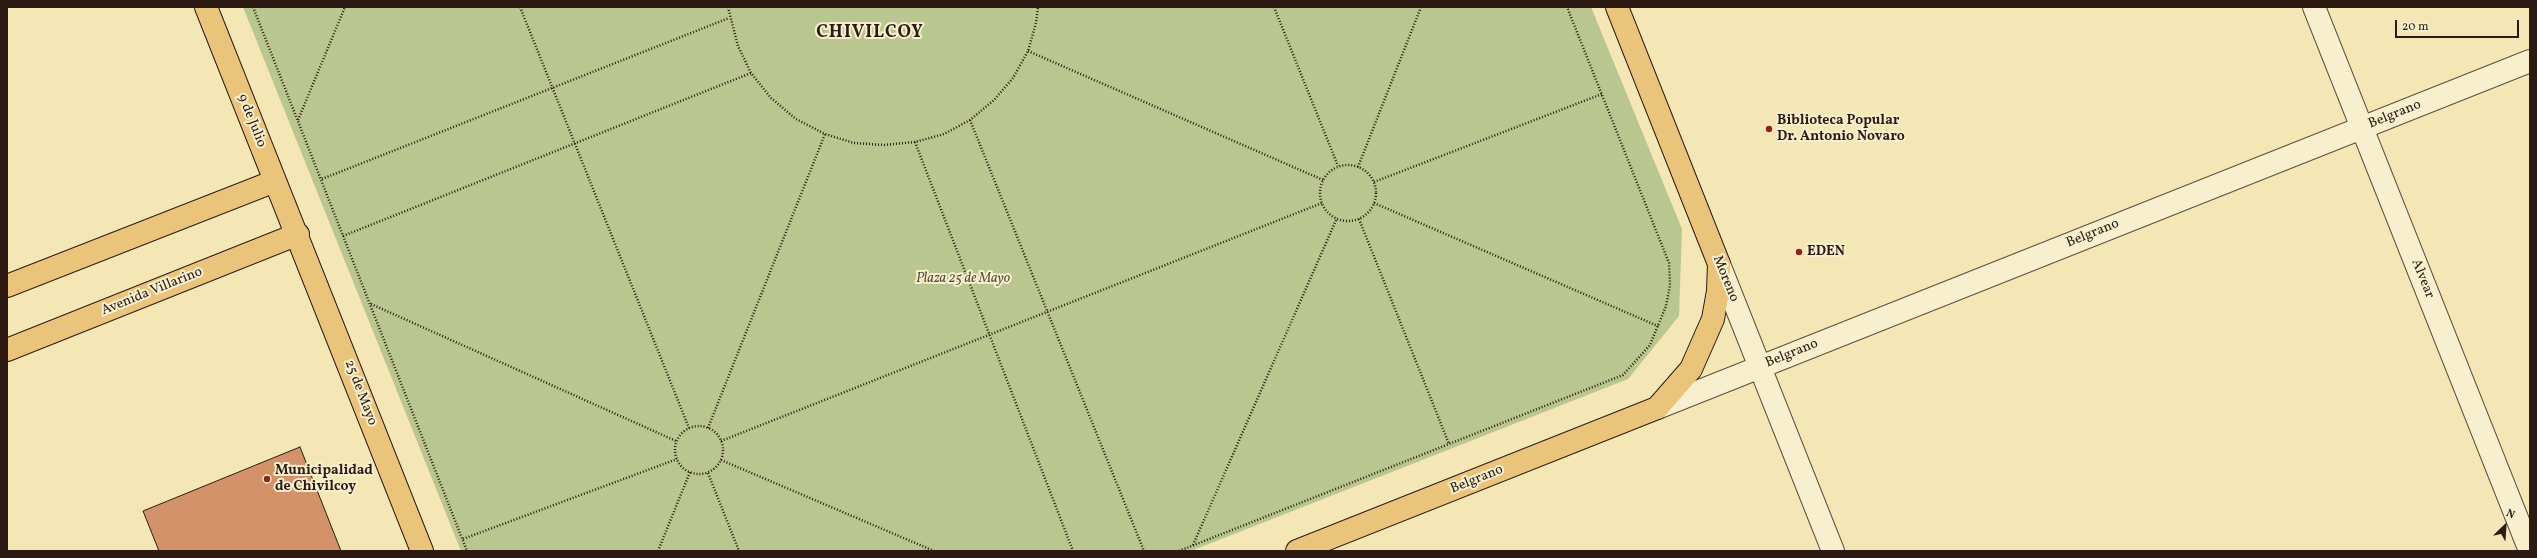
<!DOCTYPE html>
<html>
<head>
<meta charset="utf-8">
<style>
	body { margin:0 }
	#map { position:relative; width:2537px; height:558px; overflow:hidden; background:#f4e7b5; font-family:Vollkorn,serif }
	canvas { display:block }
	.frame { position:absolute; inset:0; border:8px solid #2d1a12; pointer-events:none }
	.north { position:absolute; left:2485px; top:506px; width:40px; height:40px; -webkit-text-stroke:3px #f8efcf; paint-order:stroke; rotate:25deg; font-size:11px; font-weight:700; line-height:16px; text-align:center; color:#2d1a12 }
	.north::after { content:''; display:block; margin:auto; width:14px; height:18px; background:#2d1a12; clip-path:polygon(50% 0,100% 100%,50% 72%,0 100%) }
	.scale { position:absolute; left:2395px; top:20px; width:124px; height:18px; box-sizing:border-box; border:2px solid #2d1a12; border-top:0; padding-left:5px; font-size:12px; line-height:14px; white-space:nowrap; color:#2d1a12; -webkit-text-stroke:3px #f8efcf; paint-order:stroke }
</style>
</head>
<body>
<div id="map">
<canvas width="2537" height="558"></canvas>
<div class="frame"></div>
<div class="north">N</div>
<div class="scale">20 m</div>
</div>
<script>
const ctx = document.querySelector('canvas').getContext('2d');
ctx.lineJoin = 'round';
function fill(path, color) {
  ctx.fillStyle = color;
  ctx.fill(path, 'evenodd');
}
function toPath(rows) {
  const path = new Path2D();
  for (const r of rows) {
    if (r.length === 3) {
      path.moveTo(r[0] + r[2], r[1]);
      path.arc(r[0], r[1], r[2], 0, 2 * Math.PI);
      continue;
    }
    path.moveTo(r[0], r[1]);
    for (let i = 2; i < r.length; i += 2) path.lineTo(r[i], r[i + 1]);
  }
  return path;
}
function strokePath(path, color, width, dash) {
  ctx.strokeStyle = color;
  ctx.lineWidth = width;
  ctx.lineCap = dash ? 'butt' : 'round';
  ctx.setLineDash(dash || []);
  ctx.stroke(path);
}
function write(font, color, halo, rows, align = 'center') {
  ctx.font = font + ' Vollkorn,serif';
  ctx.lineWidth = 4;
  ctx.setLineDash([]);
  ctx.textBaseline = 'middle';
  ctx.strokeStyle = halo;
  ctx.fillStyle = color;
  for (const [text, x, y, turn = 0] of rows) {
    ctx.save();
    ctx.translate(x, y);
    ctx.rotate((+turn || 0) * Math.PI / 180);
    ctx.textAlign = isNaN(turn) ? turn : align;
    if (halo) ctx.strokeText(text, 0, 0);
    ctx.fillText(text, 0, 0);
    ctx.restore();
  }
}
fill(toPath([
	[243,7,1591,7,1682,229,1679,316,1628,379,1191,551,461,551]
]), '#b9c68f');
const building = toPath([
	[300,447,341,551,159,551,143,511,300,447]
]);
fill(building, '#d39269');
strokePath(building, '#2d1a12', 1);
const minor = toPath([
	[2314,7,2530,551],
	[1719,264,1833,551],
	[1657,408,2530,61]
]);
const major = toPath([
	[206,7,422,551],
	[7,286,275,181],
	[7,350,298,234],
	[1297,551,1657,408,1691,369,1713,319,1718,291,1719,264,1617,7]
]);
strokePath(minor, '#5f4d3b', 24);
strokePath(major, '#2d1a12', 24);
strokePath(toPath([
	[253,7,467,551],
	[520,7,689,428],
	[728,7,738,46,751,73,771,98,796,119,825,134,854,143,884,145,915,142,944,134,970,120,994,100,1013,78,1028,51,1036,23,1038,7],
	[1274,7,1338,166],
	[1028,51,1323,180],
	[298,120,345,7],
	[970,120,1144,551],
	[915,142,1073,551],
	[1348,193,28],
	[1358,167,1421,7],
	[322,179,729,18],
	[1374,182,1602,94],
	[1374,203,1660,327],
	[1359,219,1449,444],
	[343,236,751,73],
	[371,304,676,441],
	[699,450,24],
	[708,428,825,134],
	[721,441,1322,203],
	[721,460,934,551],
	[708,473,739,551],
	[463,539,677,459],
	[1193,545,1337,218],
	[658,551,690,472],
	[1179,551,1623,375,1650,345,1666,306,1670,285,1669,263,1567,7]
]), '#2d1a12', 2.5, [1, 2]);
strokePath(minor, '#f8efcf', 22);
strokePath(major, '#eac47a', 22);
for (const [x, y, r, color] of [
	[1769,129,4,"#8f2418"],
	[1799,252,4,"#8f2418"],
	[267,479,4,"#8f2418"]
]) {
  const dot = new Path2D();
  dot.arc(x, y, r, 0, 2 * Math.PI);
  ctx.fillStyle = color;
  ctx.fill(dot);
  strokePath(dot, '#f8efcf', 1.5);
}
write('14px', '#2d1a12', '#f8efcf', [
	["Belgrano",2395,115,-22],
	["9 de Julio",251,121,68],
	["Belgrano",2093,234,-22],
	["Moreno",1725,279,68],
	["Alvear",2422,279,68],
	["Avenida Villarino",152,292,-22],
	["Belgrano",1792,354,-22],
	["25 de Mayo",360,393,69],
	["Belgrano",1477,480,-22]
]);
write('bold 14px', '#2d1a12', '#f8efcf', [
	["Biblioteca Popular",1777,121],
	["Dr. Antonio Novaro",1777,137],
	["EDEN",1807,252],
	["Municipalidad",275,471],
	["de Chivilcoy",275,487]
], 'left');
write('italic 14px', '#574e38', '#f8efcf', [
	["Plaza 25 de Mayo",963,279]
]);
ctx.letterSpacing = '1px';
write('bold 18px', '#2d1a12', '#f8efcf', [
	["CHIVILCOY",870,34]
]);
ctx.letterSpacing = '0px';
</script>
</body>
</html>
